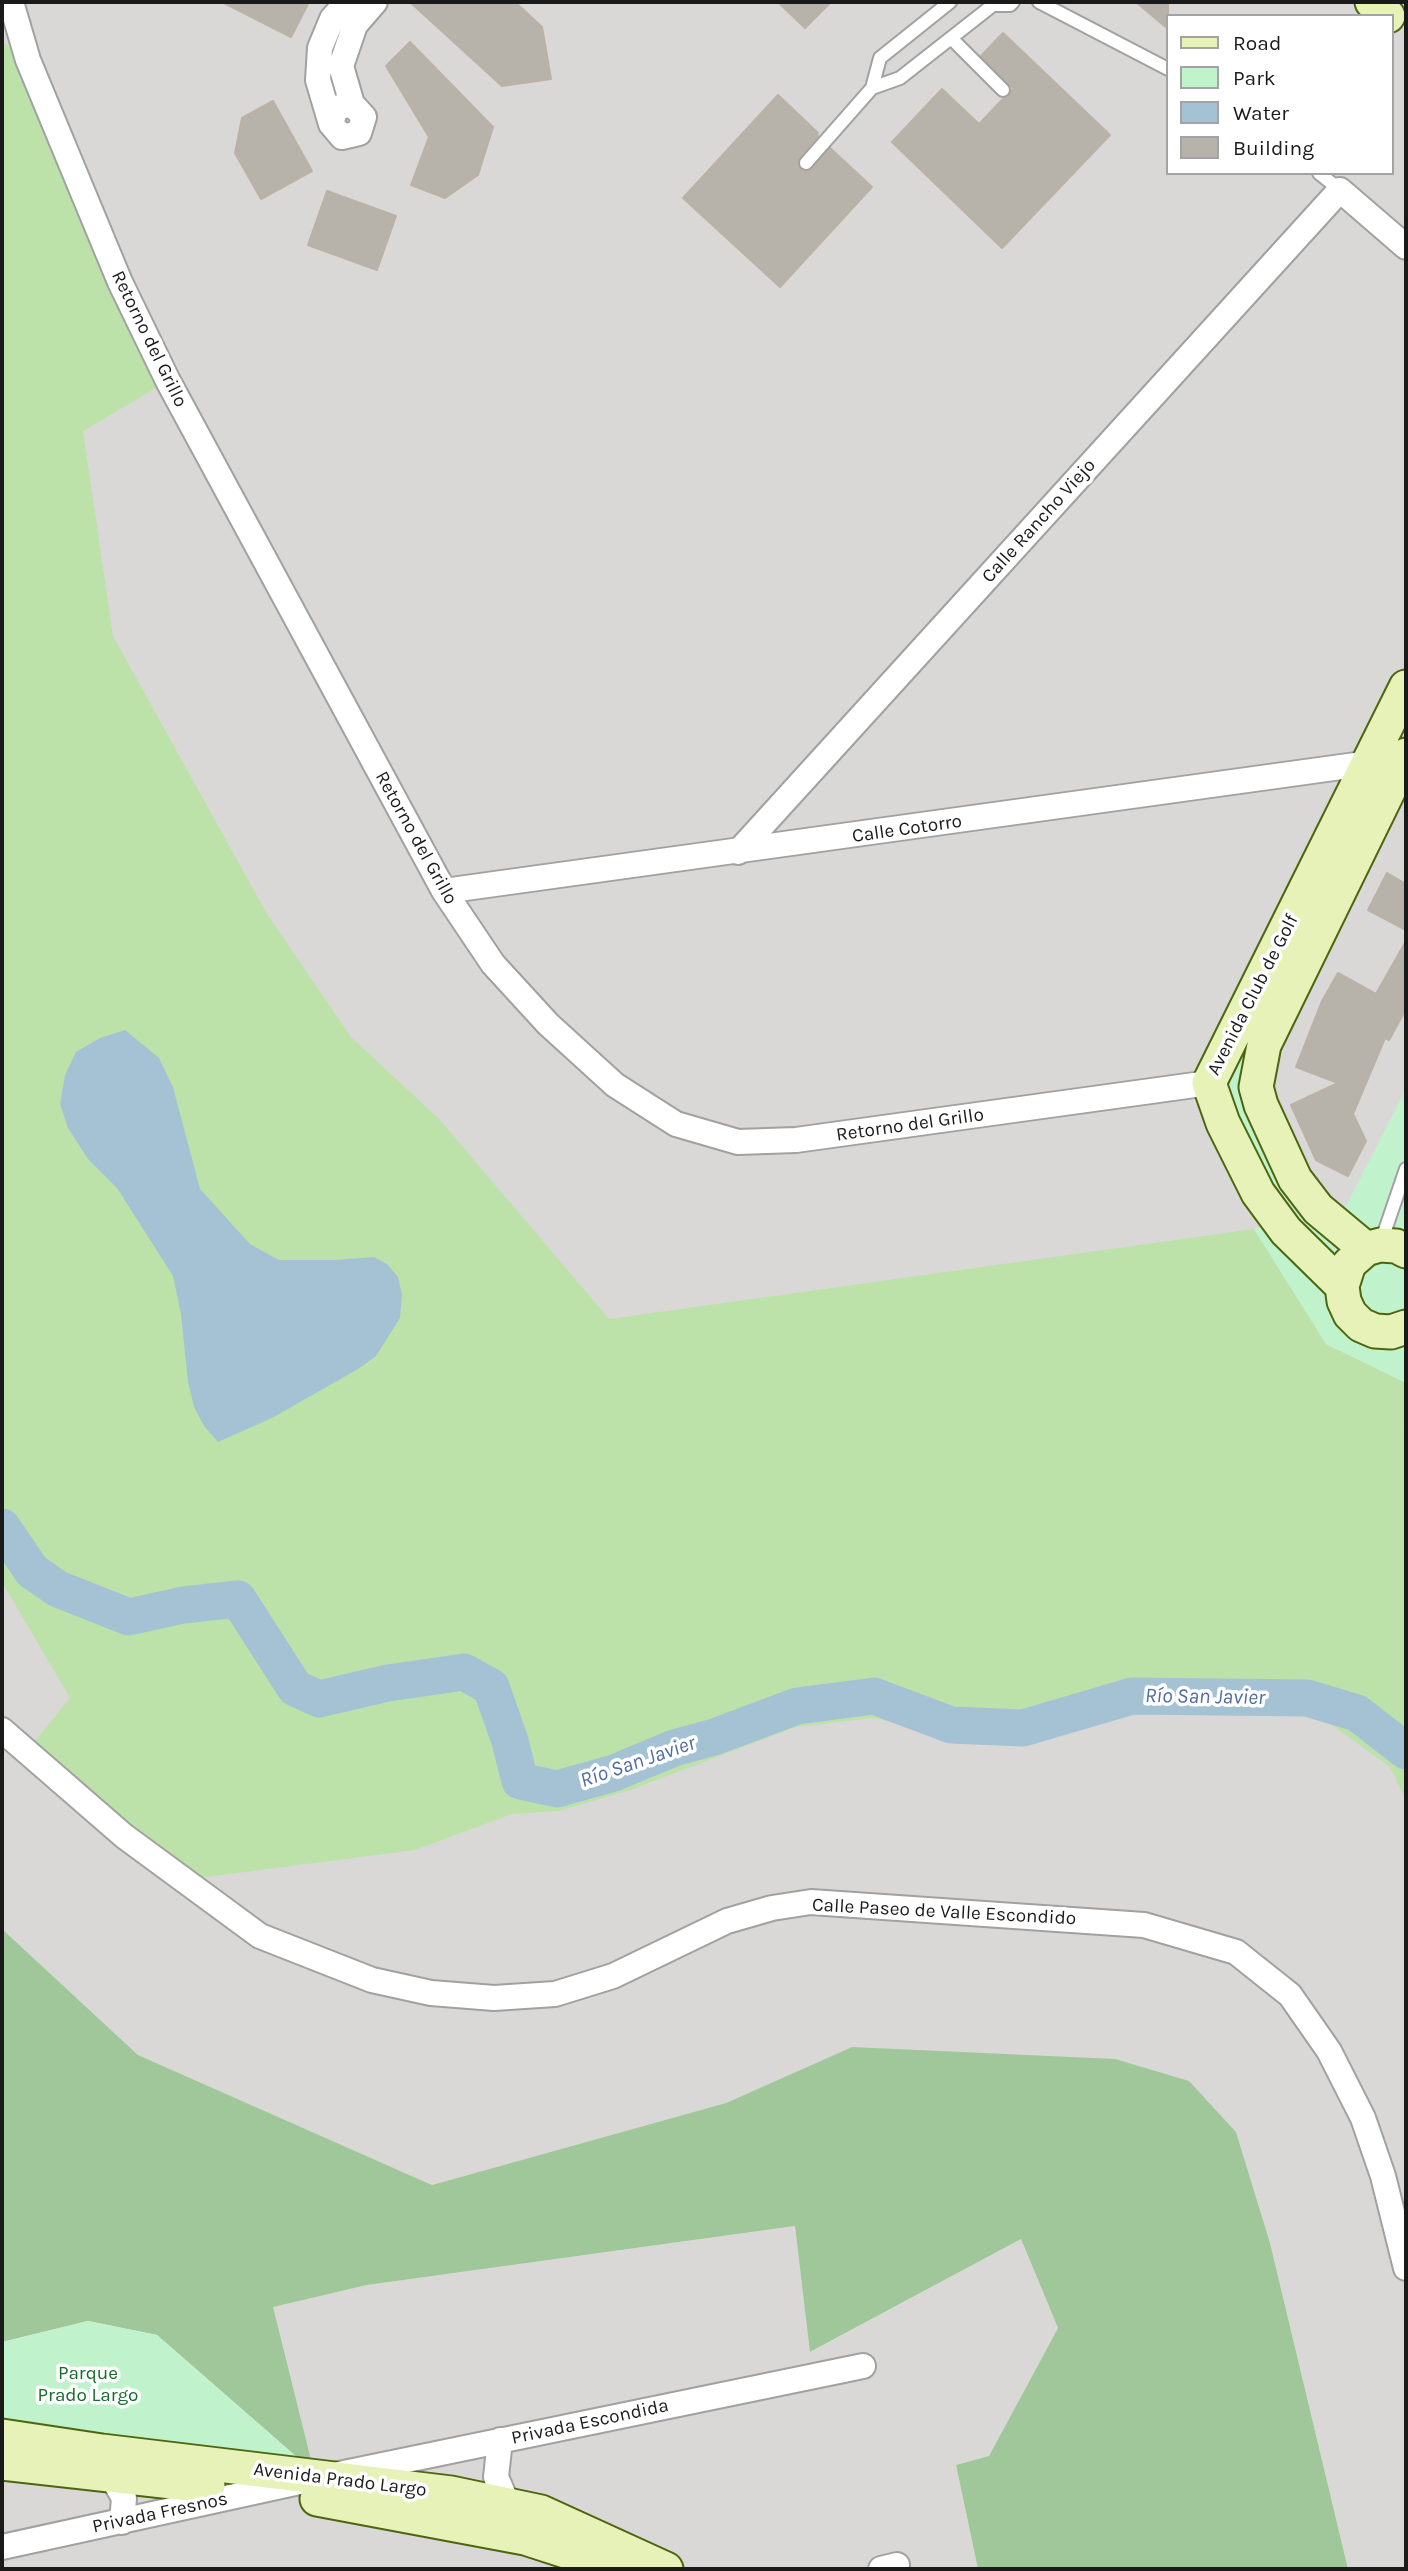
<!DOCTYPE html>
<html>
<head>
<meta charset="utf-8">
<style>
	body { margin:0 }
	#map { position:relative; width:1408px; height:2571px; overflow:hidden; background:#ebe9e1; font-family:Karla,sans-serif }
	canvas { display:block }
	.frame { position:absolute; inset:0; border:4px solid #1a1a1a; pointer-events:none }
	.legend { position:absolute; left:1166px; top:14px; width:228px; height:161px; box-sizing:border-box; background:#fff; border:2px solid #a3a3a3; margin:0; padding:9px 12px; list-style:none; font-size:21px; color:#1a1a1a }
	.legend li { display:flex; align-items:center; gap:14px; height:35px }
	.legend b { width:35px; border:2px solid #a3a3a3 }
</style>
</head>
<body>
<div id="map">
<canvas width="1408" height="2571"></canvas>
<div class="frame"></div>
<ul class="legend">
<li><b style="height:9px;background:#e6f2b8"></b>Road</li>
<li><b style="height:19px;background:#c0f3cc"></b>Park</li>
<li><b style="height:19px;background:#a5c2d5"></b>Water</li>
<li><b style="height:19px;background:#b7b2aa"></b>Building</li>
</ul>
</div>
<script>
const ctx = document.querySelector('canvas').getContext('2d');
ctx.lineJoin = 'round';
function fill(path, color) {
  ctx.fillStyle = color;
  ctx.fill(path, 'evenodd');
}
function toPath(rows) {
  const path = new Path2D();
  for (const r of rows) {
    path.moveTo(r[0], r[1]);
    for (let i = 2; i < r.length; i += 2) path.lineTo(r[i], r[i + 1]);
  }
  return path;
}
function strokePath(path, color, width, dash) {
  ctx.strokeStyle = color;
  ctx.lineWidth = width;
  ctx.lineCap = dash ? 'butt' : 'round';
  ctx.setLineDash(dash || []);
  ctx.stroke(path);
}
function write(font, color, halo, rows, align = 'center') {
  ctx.font = font + ' Karla,sans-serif';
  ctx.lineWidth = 7;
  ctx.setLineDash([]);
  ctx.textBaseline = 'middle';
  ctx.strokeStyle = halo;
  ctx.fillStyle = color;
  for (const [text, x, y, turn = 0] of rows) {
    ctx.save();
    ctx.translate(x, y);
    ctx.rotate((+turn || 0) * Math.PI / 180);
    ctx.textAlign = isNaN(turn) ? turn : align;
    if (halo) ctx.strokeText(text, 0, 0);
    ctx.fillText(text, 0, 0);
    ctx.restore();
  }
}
fill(toPath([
	[2,2,1406,2,1406,2569,1348,2569,1270,2243,1236,2132,1188,2081,852,2047,726,2103,432,2185,138,2055,2,1929],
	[1168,16,1392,16,1392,173,1168,173],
	[795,2226,811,2352,1021,2239,1058,2328,989,2456,956,2465,978,2569,2,2569,2,2342,313,2470,272,2307,367,2285]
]), '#d9d8d7');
fill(toPath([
	[2,41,28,60,168,381,83,431,113,636,267,914,351,1037,440,1120,609,1319,1254,1229,1326,1344,1406,1383,1406,1424,1403,1431,1406,1433,1406,1800,1390,1767,1322,1718,1213,1709,1125,1716,1049,1737,996,1744,872,1718,796,1727,630,1790,559,1811,512,1814,415,1850,183,1880,26,1752,70,1698,2,1582]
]), '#bce2aa');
fill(toPath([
	[2,1929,138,2055,432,2185,726,2103,852,2047,1115,2059,1189,2081,1236,2132,1270,2243,1348,2569,978,2569,956,2465,989,2456,1058,2328,1021,2239,810,2352,795,2226,367,2285,273,2307,314,2472,157,2335,88,2321,2,2342]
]), '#9fc799');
fill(toPath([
	[1406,687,1406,755,1256,1087,1295,1179,1342,1214,1406,1089,1406,1383,1326,1344,1254,1229,1280,1224,1215,1106],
	[88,2321,157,2335,314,2472,2,2439,2,2342]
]), '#c0f3cc');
fill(toPath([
	[125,1030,159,1058,173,1087,200,1189,250,1244,279,1260,335,1260,374,1257,387,1264,398,1277,402,1295,400,1318,376,1356,358,1369,272,1418,218,1442,204,1426,194,1407,188,1382,181,1314,173,1276,117,1188,88,1159,68,1128,60,1104,65,1075,76,1052,100,1038]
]), '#a5c2d5');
strokePath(toPath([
	[2,1527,32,1571,58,1589,129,1617,183,1605,238,1599,295,1688,319,1699,388,1683,464,1672,491,1687,510,1741,520,1781,557,1789,614,1773,674,1748,714,1737,797,1706,874,1696,951,1725,1023,1728,1132,1696,1307,1698,1357,1713,1406,1751]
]), '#a5c2d5', 37);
const building = toPath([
	[222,2,309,2,291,37,222,2],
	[410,2,515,2,542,27,551,79,502,86,410,2],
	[778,2,831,2,805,28,778,2],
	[1136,2,1168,2,1168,29,1136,2],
	[1003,33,1110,135,1002,248,892,142,942,89,979,124,1003,99,1009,97,1013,88,981,56,1003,33],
	[410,42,493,127,478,175,445,198,411,185,429,137,386,66,410,42],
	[778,95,818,133,816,135,818,136,799,158,797,162,800,169,805,172,812,169,830,148,872,187,780,287,683,198,778,95],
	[273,101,312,171,261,199,235,153,242,118,273,101],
	[327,191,396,216,377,270,308,245,327,191],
	[1387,873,1406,884,1406,930,1368,910,1387,873],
	[1406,941,1406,1009,1389,1040,1385,1038,1353,1114,1366,1141,1348,1176,1316,1160,1291,1105,1338,1083,1296,1067,1322,1001,1338,973,1376,994,1406,941]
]);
fill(building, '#b7b2aa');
strokePath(building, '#bbb2a5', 2);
const lane = toPath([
	[990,2,993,5,1010,5,1013,2],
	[1039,2,1168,69],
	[951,38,1003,90],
	[872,88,900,78,993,5],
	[806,163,872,88,880,58,950,2],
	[1319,173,1340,190],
	[1380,1245,1406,1169]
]);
const street = toPath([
	[11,2,28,60,120,282,168,381,444,891,493,964,548,1024,615,1085,676,1124,738,1142,796,1140,1209,1083],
	[352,104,341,66,355,25,375,2],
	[352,104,364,117,359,133,342,137,331,124,336,108,352,104],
	[331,124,318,80,320,48,332,19,347,2],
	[738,852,1340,190,1406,247],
	[444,891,1370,763],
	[2,1730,124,1836,260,1936,372,1980,431,1993,494,1998,555,1994,613,1976,727,1921,772,1908,811,1902,1144,1925,1236,1952,1290,1995,1329,2051,1363,2118,1383,2176,1406,2268],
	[500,2440,496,2477,508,2505],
	[339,2474,863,2366],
	[112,2477,124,2498,122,2522],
	[2,2547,304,2481],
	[881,2569,897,2565]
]);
const secondary = toPath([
	[1372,2,1388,16],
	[1366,1249,1318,1209,1295,1179,1261,1105,1256,1087,1264,1045,1406,755],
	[1406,1251,1396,1246,1380,1245,1366,1249,1349,1264,1342,1286,1344,1301,1350,1314,1361,1325,1375,1331,1391,1332,1406,1327],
	[1342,1286,1286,1231,1258,1193,1223,1123,1209,1083,1406,687],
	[2,2436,102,2451,451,2493,541,2512,666,2569],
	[2,2463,208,2486],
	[317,2499,525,2538,587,2558,610,2569]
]);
strokePath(lane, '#a1a1a1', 16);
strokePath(street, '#a1a1a1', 28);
strokePath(secondary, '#4d650e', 37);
strokePath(lane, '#fff', 12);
strokePath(street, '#fff', 24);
strokePath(secondary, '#e6f2b8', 33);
write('19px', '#1a1a1a', '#fff', [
	["Retorno del Grillo",149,339,64],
	["Calle Rancho Viejo",1039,521,-48],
	["Calle Cotorro",907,829,-8],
	["Retorno del Grillo",416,838,61],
	["Avenida Club de Golf",1253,995,-63],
	["Retorno del Grillo",910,1125,-8],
	["Calle Paseo de Valle Escondido",944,1912,3],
	["Privada Escondida",590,2422,-12],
	["Avenida Prado Largo",340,2480,7],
	["Privada Fresnos",160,2513,-12]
]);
write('19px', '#156c2a', '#fff', [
	["Parque",88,2374],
	["Prado Largo",88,2396]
]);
write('italic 21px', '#516ca0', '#fff', [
	["Río San Javier",1205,1697,1],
	["Río San Javier",638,1762,-19]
]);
</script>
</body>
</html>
